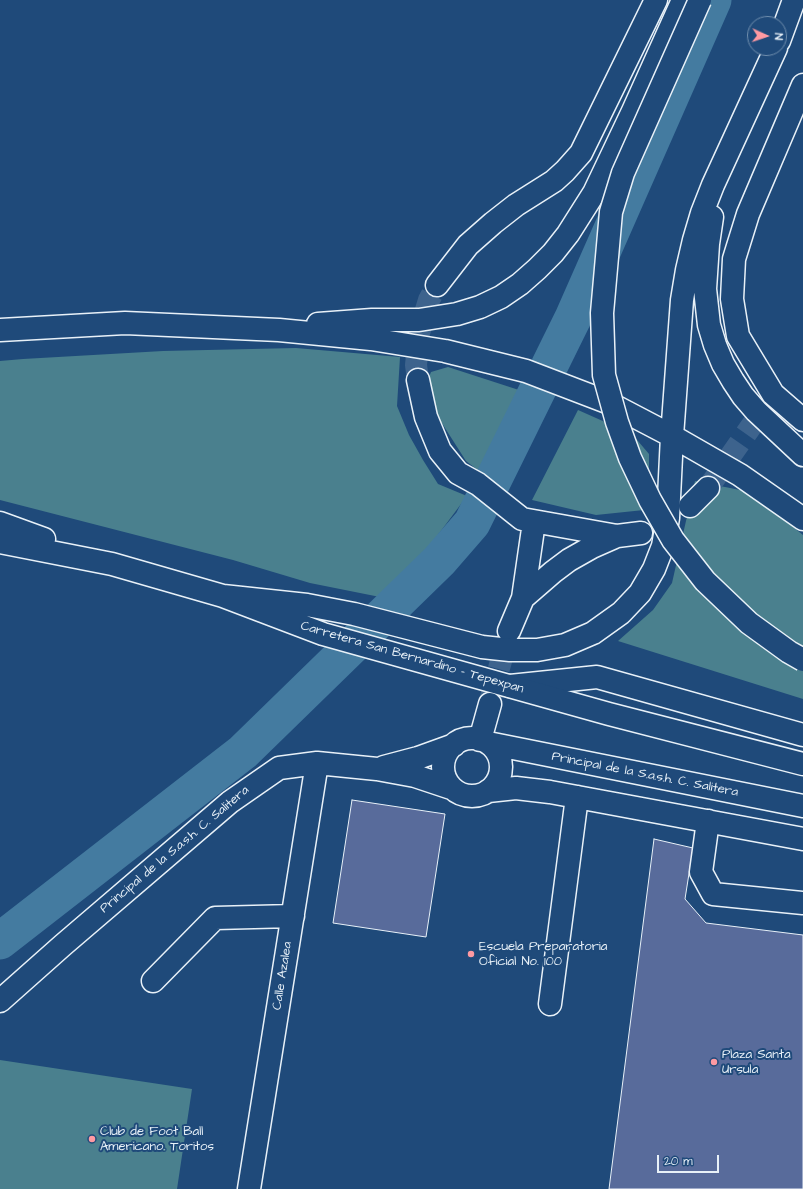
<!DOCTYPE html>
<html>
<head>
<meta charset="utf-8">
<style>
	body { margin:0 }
	#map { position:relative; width:803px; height:1189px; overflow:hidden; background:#1f4a7a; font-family:"Architects Daughter",sans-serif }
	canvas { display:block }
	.north { position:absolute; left:747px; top:16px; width:40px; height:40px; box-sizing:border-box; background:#1f4a7a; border:1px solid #6f8dac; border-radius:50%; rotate:93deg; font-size:11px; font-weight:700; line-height:16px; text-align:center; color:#e8f1f8 }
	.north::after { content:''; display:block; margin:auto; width:14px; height:18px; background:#ff9aa2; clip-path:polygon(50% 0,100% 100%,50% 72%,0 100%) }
	.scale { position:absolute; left:657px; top:1155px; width:62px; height:18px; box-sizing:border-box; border:2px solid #e8f1f8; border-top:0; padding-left:5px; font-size:12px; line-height:14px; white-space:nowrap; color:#e8f1f8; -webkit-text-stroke:3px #1f4a7a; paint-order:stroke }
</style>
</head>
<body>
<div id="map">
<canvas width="803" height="1189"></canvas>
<div class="north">N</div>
<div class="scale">20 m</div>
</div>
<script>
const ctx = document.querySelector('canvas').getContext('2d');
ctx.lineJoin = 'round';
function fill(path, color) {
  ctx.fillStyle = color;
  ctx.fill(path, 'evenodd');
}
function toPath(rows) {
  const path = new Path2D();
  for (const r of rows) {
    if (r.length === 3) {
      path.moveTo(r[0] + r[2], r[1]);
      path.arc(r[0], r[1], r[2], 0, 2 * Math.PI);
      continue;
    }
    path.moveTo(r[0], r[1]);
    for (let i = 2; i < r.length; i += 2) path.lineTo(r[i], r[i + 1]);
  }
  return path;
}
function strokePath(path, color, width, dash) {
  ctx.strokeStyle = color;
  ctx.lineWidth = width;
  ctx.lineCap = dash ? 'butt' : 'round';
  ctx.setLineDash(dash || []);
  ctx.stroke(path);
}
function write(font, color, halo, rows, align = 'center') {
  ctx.font = font + ' "Architects Daughter",sans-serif';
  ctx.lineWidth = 4;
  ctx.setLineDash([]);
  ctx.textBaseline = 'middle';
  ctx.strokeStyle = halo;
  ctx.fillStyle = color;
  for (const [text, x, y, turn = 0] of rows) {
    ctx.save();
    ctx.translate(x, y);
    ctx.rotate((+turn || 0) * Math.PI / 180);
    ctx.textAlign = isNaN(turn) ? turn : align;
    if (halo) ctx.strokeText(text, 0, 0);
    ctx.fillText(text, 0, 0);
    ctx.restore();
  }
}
fill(toPath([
	[296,348,400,357,397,406,409,435,423,460,438,484,467,496,390,599,310,583,233,560,0,500,0,361,23,359,163,351],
	[448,367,522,391,483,474,466,461,431,406,425,387,431,372],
	[578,410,632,434,649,454,649,485,644,510,596,515,532,500],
	[695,481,745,491,781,517,803,535,803,699,618,641,653,610,672,583],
	[0,1060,192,1089,177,1189,0,1189]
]), '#4a808e');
strokePath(toPath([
	[0,941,243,752,439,561,472,523,573,318,713,0]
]), '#447ba0', 37);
const building = toPath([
	[352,800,445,814,426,937,333,923,352,800],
	[654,839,693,848,685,899,706,923,803,935,803,1189,609,1189,654,839]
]);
fill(building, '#586b9b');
strokePath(building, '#e8f1f8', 1);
strokePath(toPath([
	[418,380,416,365,419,333,429,300,437,285],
	[708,488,764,408],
	[490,701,509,632]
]), '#3d638d', 22, [22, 11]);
const minor = toPath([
	[803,85,748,214,734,259,732,299,738,336,773,394,803,420],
	[437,285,468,245,493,223,516,205,554,181,565,171,581,153,656,0],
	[418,380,426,417,440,451,458,473,478,484,522,519,617,536],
	[690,506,708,488],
	[523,598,553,572,569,560,592,547,617,536,641,533],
	[509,631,523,598,534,522],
	[510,686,597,677,803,735],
	[472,767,29],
	[480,740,490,704],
	[488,743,803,806],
	[384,767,418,758,454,745],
	[488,791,516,788,550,792,803,839],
	[708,821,701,872,713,894,803,903],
	[153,981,215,918,293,916],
	[0,1001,63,945,230,802,279,768,317,763,377,769,415,776,451,788],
	[550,1004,577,797],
	[249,1189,317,763]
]);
const highway = toPath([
	[779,41,794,0],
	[712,217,708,244,705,289,709,325,715,345,723,364,733,381,743,396,756,411,803,455],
	[318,324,372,320,419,320,457,314,480,307,501,297,520,284,537,269,553,253,568,234,594,193,633,111,683,0],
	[0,330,125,323,279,330,371,339,445,351,526,371,607,402,672,436,740,475,803,519],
	[0,523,44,539],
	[0,542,112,564,223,596,323,634,609,714,803,764],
	[223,596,307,605,354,614,482,647,510,650,537,650,565,645,593,633,621,613,640,593,654,569,663,546,668,518,672,436,682,300,687,270,694,240,702,213,713,185,776,48]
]);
strokePath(minor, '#e8f1f8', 25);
strokePath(highway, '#e8f1f8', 25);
strokePath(minor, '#1f4a7a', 22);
strokePath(highway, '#1f4a7a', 22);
const highwayBridge = toPath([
	[700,0,623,173,611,212,602,313,604,375,617,422,630,458,650,500,673,540,705,581,749,623,789,652,803,660]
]);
strokePath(highwayBridge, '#e8f1f8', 25, []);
strokePath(highwayBridge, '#1f4a7a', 22);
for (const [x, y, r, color] of [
	[471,954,4,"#ff9aa2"],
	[714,1062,4,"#ff9aa2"],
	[92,1139,4,"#ff9aa2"]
]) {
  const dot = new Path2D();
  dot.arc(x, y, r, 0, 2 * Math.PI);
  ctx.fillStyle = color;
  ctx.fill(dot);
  strokePath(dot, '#1f4a7a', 1.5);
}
write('13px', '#e8f1f8', '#1f4a7a', [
	["Carretera San Bernardino - Tepexpan",412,658,16],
	["Principal de la S.a.s.h. C. Salitera",645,775,11],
	["Principal de la S.a.s.h. C. Salitera",175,850,-40],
	["Calle Azalea",283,976,-81]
]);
write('13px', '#e8f1f8', '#1f4a7a', [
	["Escuela Preparatoria",479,947],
	["Oficial No. 100",479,962],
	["Plaza Santa",722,1055],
	["Ursula",722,1070],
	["Club de Foot Ball",100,1132],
	["Americano. Toritos",100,1147]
], 'left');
</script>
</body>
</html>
